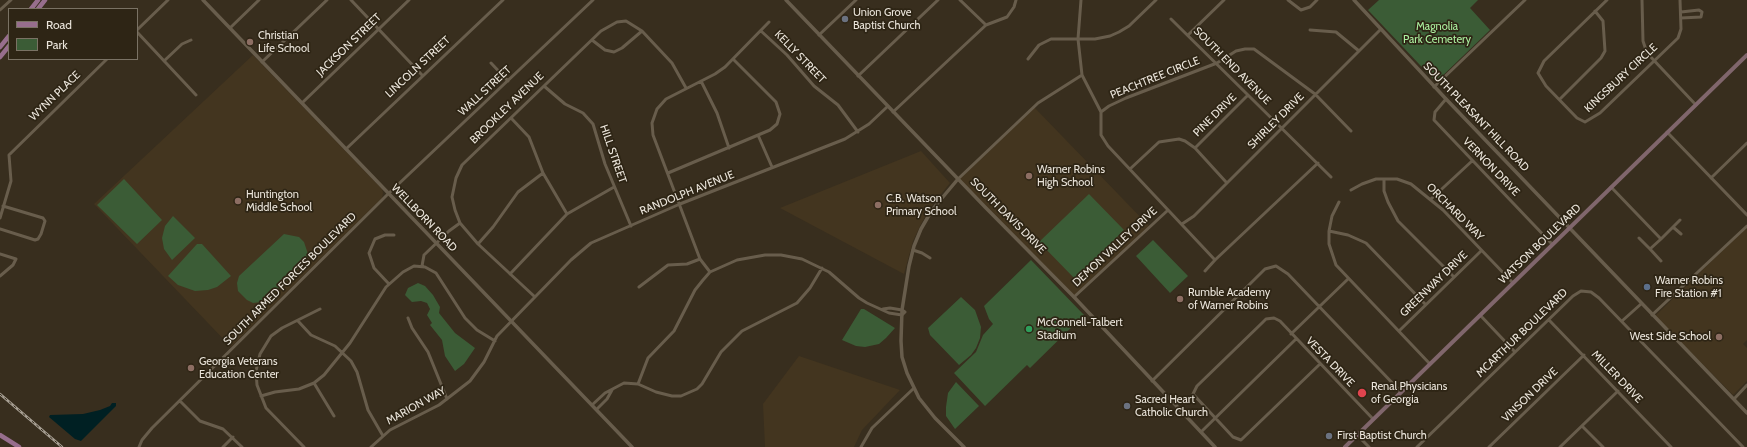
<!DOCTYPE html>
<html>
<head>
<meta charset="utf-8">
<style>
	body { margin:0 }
	#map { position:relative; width:1747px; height:447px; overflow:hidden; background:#382e1e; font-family:Cabin,sans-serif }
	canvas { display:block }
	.legend { position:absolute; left:8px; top:8px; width:130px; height:52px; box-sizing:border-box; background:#2e2515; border:1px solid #7a7264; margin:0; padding:5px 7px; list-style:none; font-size:12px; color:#ebe5db }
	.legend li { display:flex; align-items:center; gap:8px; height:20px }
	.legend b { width:20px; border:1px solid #7a7264 }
</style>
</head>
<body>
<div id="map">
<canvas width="1747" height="447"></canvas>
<ul class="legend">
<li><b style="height:5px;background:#976e8d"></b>Road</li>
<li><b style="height:11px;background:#3b5c36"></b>Park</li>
</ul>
</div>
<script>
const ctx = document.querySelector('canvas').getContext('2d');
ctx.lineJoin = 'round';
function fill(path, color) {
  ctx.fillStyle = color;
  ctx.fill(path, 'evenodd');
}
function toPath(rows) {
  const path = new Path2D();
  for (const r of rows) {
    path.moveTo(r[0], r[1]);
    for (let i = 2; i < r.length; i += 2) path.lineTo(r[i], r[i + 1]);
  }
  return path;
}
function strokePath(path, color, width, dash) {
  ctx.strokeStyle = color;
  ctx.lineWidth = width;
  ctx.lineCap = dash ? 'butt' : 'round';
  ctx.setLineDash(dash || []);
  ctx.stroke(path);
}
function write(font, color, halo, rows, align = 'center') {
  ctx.font = font + ' Cabin,sans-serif';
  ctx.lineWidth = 3.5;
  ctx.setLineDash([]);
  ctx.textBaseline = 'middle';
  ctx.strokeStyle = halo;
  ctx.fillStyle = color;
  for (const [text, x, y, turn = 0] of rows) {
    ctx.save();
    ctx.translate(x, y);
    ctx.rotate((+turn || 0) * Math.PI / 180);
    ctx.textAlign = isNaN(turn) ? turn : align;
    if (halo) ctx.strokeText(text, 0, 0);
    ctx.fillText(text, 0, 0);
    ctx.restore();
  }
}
fill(toPath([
	[253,55,382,189,383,193,382,198,231,347,94,204],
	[1033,106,1150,227,1074,297,958,179],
	[921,151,950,183,930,208,921,224,913,241,904,274,780,208],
	[1747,227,1747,340,1743,344,1747,348,1747,381,1733,395,1655,316],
	[799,356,900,390,862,430,854,447,765,447,763,404]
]), '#43351f');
fill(toPath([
	[1379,0,1478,0,1470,8,1490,30,1436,82,1368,10],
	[124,179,162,220,137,244,97,205],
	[1089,194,1124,230,1075,279,1039,242],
	[173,216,195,238,172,260,164,249,162,238,165,226],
	[284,234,299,237,304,242,308,254,307,260,269,298,261,302,253,303,247,300,238,291,237,283,239,276],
	[1153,240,1188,276,1170,293,1136,256],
	[197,244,202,244,231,276,217,287,208,290,195,291,178,285,168,276],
	[1031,260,1084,315,1030,368,1027,365,985,406,954,373,976,352,983,335,993,324,989,319,984,306],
	[418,283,425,286,433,295,440,307,439,313,455,333,475,348,464,364,455,371,445,356,442,340,430,325,432,323,427,315,430,309,427,303,421,301,412,302,405,295,408,288],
	[961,297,975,310,981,327,980,338,976,348,971,355,959,365,930,335,928,328],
	[861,309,864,309,895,328,886,338,879,344,865,347,856,346,842,340],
	[956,382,979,406,955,429,946,416,946,407,948,393]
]), '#3b5c36');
fill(toPath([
	[112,403,116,403,116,406,81,441,75,439,49,417,50,415,83,414,100,410,110,406]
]), '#002023');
strokePath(toPath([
	[351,0,422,75],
	[960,0,986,25],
	[1081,0,1078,39,1082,75,1101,112],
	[1288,0,1301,10,1310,7,1317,0],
	[1607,0,1544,61,1538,73,1546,86,1577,118,1585,122,1600,113,1678,38,1681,29,1680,0],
	[1642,0,1643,41,1647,53,1696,105],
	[0,10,11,0],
	[1681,12,1699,10,1702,12,1701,17,1681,18],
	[1171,19,1331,177],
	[230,28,259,0],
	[137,30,168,0],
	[1310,30,1336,32,1359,51],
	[761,31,787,55,814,86,838,105,858,132],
	[137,32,196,95],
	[819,35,856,0],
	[1188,35,1224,0],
	[592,40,605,50,614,52,622,48,642,31],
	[1028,59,1039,45,1051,39,1095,39,1110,36,1119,32,1129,26,1156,0],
	[164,61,182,44,191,40],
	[262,62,327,0],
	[491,63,508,81],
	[858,76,938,0],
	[701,81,717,113,729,148],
	[544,86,565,104,583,113,593,124,605,164,631,226],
	[1434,87,1525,0],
	[1446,99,1435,112,1434,120,1552,244],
	[1560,99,1601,58,1605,51,1603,21,1595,11],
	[302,103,409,0],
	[893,112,986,25,1007,17,1014,7,1016,0],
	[511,118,529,137,543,173,567,214],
	[1667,132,1747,215],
	[758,135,772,167],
	[1195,148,1248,95],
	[346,149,503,0],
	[1318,163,1215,260,1108,146,1101,135,1101,112,1109,106,1126,98,1217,63,1236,51,1245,49,1254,49,1315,94,1351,131],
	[1130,169,1159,142,1179,139,1185,141,1195,148,1226,182],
	[668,173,770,130,777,124,780,114,776,102,733,59],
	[1711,178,1747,143],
	[958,179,1038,103,1082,75],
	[1384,180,1384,191,1388,202,1398,221,1454,277],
	[1611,187,1661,239,1680,220],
	[1351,190,1362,184,1376,179,1397,179,1411,184,1443,210,1513,283],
	[1431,199,1472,161],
	[1339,202,1332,216,1329,231,1329,244,1336,265,1430,364],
	[0,218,11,181,9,155,107,59],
	[1182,224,1194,216,1381,29],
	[1673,227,1681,234],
	[0,229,35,240,38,239,41,234,45,221,43,218,3,206],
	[1329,231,1348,235,1366,243,1425,304],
	[1639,238,1650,249],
	[1661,239,1650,249,1661,261],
	[478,244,493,227,518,192,543,173],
	[913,250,922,253,930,258],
	[0,254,16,259,13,265,0,276],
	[422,266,424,255,449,231,460,223],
	[1205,271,1215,260],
	[710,272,700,259,653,135,652,123,657,109,666,99,715,74,725,67,769,22],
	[510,274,567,214,614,187],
	[389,284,374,268,369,253,375,239,385,235,394,235],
	[639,287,668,265,687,264,700,259],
	[535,297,478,244,460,223,455,210,452,197,456,178,462,165,601,31,617,22,626,21,642,31,672,63,686,88],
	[1074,297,1167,211],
	[1480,315,1515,352],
	[1652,315,1747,226],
	[408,318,412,328,428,352,447,399],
	[1549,320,1671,447],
	[298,321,311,335,335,346,351,361,357,372,368,410,383,436],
	[1622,321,1641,304],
	[1399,331,1481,251],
	[1291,334,1348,279],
	[1320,364,1241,440,1233,437,1193,394,1197,386,1262,323,1266,319,1274,318,1280,321,1373,419],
	[1152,381,1265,269,1276,266,1288,274,1401,392],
	[314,383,334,416],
	[638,384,648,358,674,331,695,290,703,280,710,272,737,260,765,255,781,255,802,259,829,272,859,298,867,303,889,313,902,315,905,312,902,310,890,308,883,309],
	[261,396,275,392,299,389,314,383,324,375,350,343,386,287,403,272,414,266,425,267,436,273,465,318,477,330,495,341],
	[1734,399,1747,385],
	[180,401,200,421,223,429,242,447],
	[592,405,605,393,624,383,638,384,656,392,672,396,681,396,697,389,702,384,721,352,742,331,797,303,810,288,822,268],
	[597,409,607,399,612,390],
	[1582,426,1603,447],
	[1201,432,1296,339],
	[1357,435,1369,447],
	[139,447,142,440,152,428,388,194,593,0],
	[223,447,233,437],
	[304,447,266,408,257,385,256,371,260,354,271,336,282,328,320,309],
	[371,447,390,430,439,405,470,381,484,362,497,336,571,260,591,243,680,204,845,139,869,124,887,107],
	[861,447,872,428,913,389],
	[1417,447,1573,296,1581,291,1591,292,1599,298,1743,447],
	[1489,447,1584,355],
	[1560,447,1618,391]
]), '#685d4c', 3);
strokePath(toPath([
	[203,0,632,447],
	[786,0,985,207,1074,297,1215,447],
	[1354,0,1446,99,1747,413],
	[958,179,932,210,921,229,914,246,909,266,902,310,901,341,902,357,907,373,919,398,935,418,964,447]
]), '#685d4c', 3.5);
strokePath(toPath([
	[1345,447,1747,55]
]), '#80666c', 4);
strokePath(toPath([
	[31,9,38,0],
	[38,9,45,0],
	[0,47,9,36],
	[0,57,9,46],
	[0,435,19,447]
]), '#976e8d', 4.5);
const rail = toPath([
	[0,394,62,447]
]);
strokePath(rail, '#a8a094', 2.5);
strokePath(rail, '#2e2515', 1, [3]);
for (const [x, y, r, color] of [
	[845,19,4,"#6b7280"],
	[250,42,4,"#8d6e63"],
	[1029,176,4,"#8d6e63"],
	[238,201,4,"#8d6e63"],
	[878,205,4,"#8d6e63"],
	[1647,287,4,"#5c6f8a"],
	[1180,299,4,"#8d6e63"],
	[1029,329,4,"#2e9e5b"],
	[1719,337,4,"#8d6e63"],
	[191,368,4,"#8d6e63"],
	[1362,393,5,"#e0444e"],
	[1127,406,4,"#6b7280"],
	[1329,436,4,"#6b7280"]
]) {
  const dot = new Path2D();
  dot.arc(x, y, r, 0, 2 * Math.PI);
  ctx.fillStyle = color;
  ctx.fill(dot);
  strokePath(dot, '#2e2515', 1.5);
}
write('11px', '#ebe5db', '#2e2515', [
	["Union Grove",853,13],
	["Baptist Church",853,26],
	["Christian",258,36],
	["Life School",258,49],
	["Warner Robins",1037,170],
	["High School",1037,183],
	["Huntington",246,195],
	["Middle School",246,208],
	["C.B. Watson",886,199],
	["Primary School",886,212],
	["Warner Robins",1655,281],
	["Fire Station #1",1655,294],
	["Rumble Academy",1188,293],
	["of Warner Robins",1188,306],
	["McConnell-Talbert",1037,323],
	["Stadium",1037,336],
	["West Side School",1711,337,"right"],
	["Georgia Veterans",199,362],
	["Education Center",199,375],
	["Renal Physicians",1371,387],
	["of Georgia",1371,400],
	["Sacred Heart",1135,400],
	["Catholic Church",1135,413],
	["First Baptist Church",1337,436]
], 'left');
write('11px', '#acf1a0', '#2e2515', [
	["Magnolia",1437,27],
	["Park Cemetery",1437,40]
]);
write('11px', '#ebe5db', '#2e2515', [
	["JACKSON STREET",349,45,-44],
	["KELLY STREET",800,57,46],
	["SOUTH END AVENUE",1232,66,45],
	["LINCOLN STREET",418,67,-43],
	["PEACHTREE CIRCLE",1155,78,-22],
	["KINGSBURY CIRCLE",1621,78,-43],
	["WALL STREET",485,91,-43],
	["WYNN PLACE",55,96,-44],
	["BROOKLEY AVENUE",507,108,-44],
	["PINE DRIVE",1215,115,-45],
	["SOUTH PLEASANT HILL ROAD",1476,117,46],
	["SHIRLEY DRIVE",1276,121,-45],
	["HILL STREET",613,154,71],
	["VERNON DRIVE",1491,167,46],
	["RANDOLPH AVENUE",687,193,-22],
	["ORCHARD WAY",1455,212,45],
	["SOUTH DAVIS DRIVE",1008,216,45],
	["WELLBORN ROAD",424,218,46],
	["WATSON BOULEVARD",1540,244,-44],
	["DEMON VALLEY DRIVE",1115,247,-43],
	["SOUTH ARMED FORCES BOULEVARD",290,279,-45],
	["GREENWAY DRIVE",1434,284,-44],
	["MCARTHUR BOULEVARD",1522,333,-44],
	["VESTA DRIVE",1330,362,46],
	["MILLER DRIVE",1617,377,46],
	["VINSON DRIVE",1530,395,-44],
	["MARION WAY",416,406,-29]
]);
</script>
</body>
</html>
